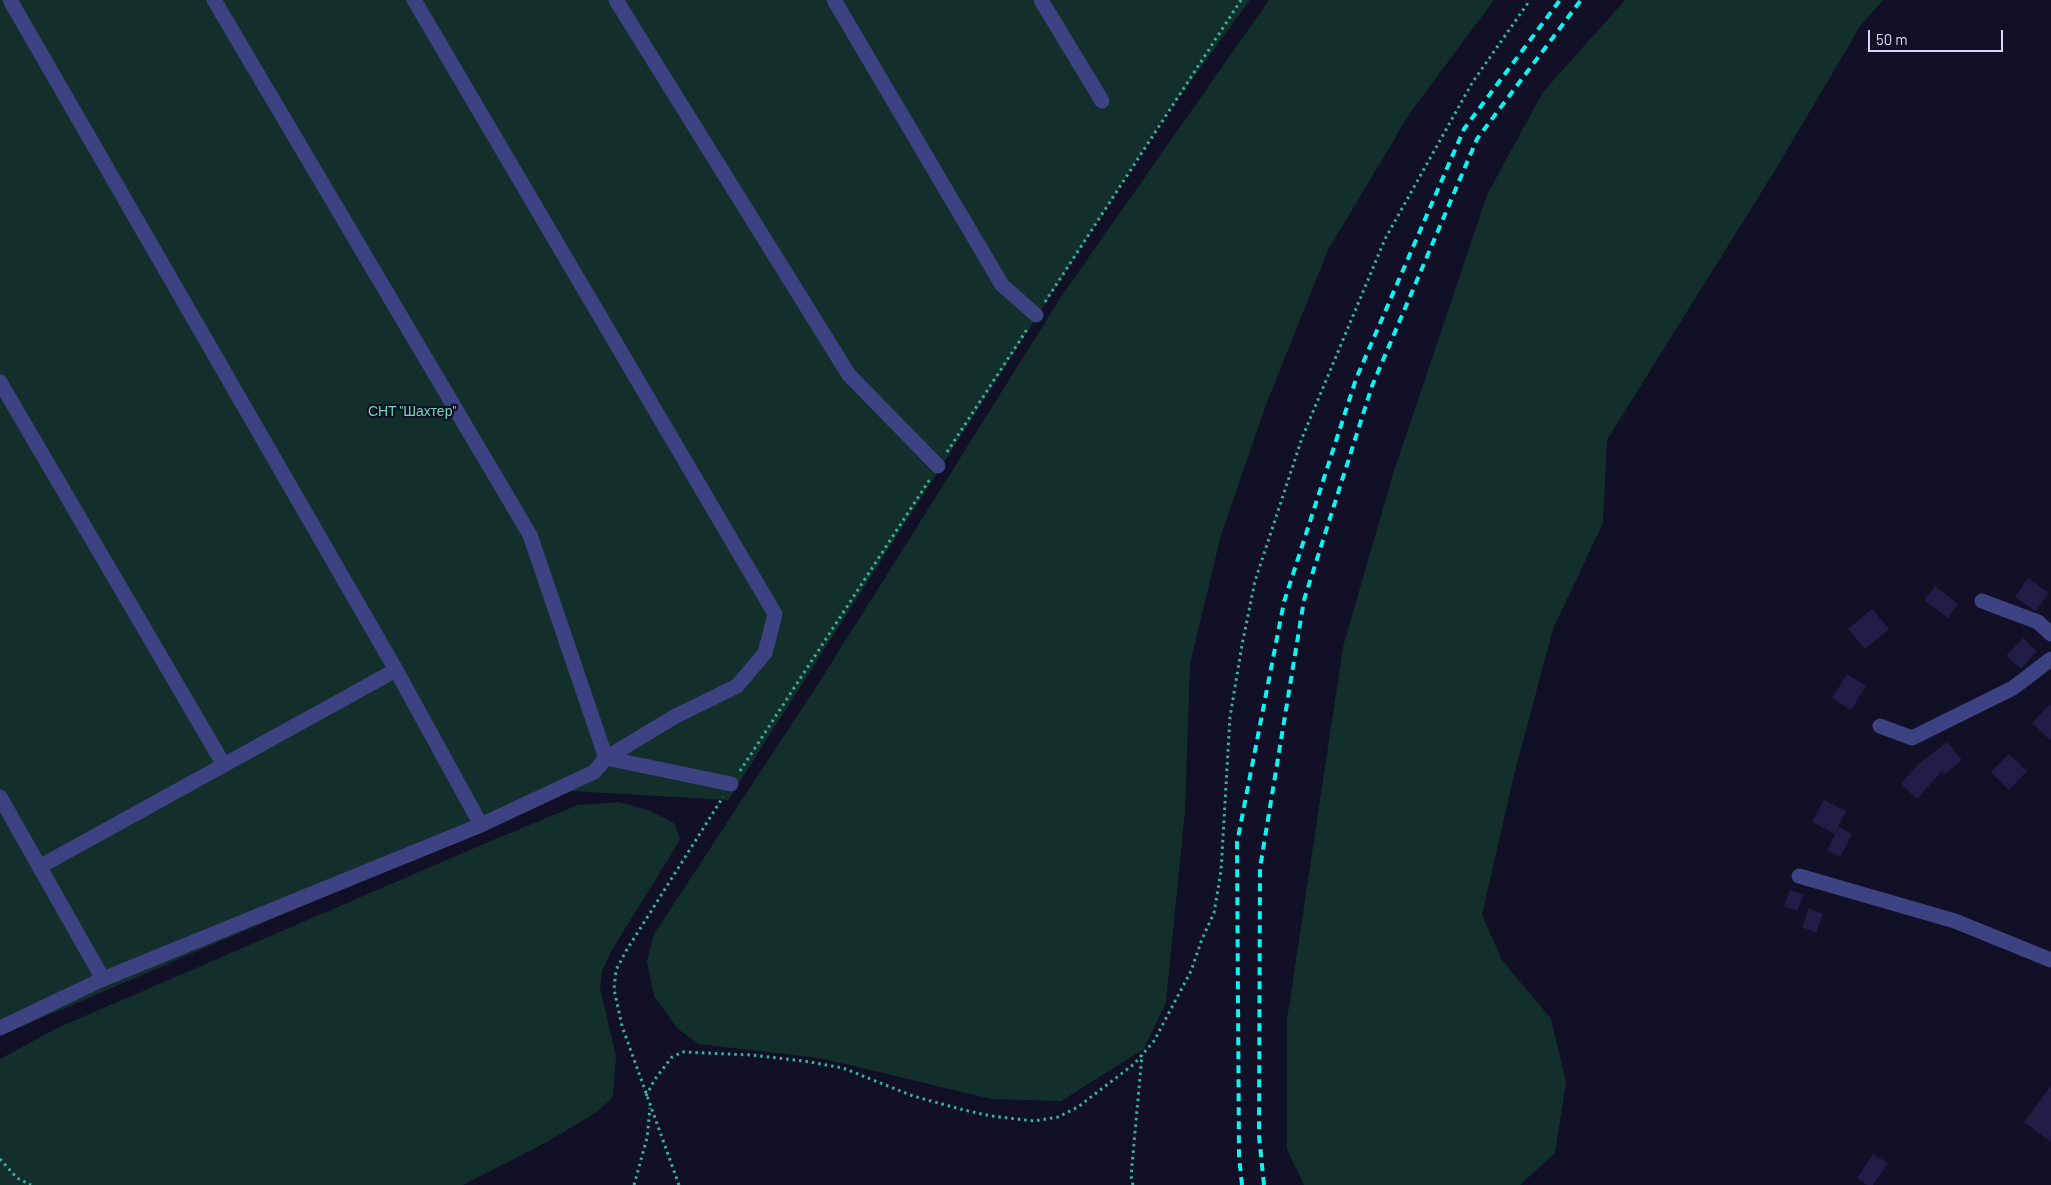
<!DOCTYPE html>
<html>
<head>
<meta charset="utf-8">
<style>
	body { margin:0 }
	#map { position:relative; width:2051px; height:1185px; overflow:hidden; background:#111026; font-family:Barlow,sans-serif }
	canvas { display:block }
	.scale { position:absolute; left:1868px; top:30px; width:135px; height:22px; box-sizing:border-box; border:2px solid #d7d6fd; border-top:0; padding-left:6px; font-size:15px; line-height:18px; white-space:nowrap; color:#d7d6fd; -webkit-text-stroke:4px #111026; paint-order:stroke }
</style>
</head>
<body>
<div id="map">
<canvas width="2051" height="1185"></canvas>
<div class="scale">50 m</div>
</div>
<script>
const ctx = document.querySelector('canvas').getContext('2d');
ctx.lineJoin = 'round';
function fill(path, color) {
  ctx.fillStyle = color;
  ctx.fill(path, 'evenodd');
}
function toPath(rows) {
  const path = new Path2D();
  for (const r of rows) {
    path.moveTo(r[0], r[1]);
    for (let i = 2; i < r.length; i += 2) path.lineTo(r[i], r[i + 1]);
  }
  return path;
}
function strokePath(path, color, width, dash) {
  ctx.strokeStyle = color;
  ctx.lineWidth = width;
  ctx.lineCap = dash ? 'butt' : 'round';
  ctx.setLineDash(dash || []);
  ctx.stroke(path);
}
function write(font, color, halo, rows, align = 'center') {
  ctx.font = font + ' Barlow,sans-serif';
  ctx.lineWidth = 4.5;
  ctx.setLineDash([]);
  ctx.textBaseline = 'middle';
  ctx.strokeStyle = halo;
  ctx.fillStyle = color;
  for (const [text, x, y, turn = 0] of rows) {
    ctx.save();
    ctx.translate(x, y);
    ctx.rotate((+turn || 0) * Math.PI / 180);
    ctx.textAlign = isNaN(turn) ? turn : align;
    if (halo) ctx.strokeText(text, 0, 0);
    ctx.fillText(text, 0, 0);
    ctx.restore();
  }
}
fill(toPath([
	[0,0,1250,0,1162,121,728,800,570,791,0,1036],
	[1269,0,1494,0,1410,113,1328,250,1267,402,1221,535,1190,664,1185,811,1166,1002,1144,1049,1061,1101,991,1099,820,1058,699,1044,678,1029,654,996,647,961,654,934,822,678,1063,294],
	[1625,0,1883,0,1861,25,1774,172,1607,440,1603,523,1553,629,1514,775,1482,915,1502,960,1551,1019,1566,1082,1555,1153,1520,1185,1304,1185,1287,1149,1287,1020,1343,647,1393,474,1487,195,1543,92],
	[619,802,651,811,675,824,680,840,613,948,602,971,600,988,616,1056,613,1097,597,1112,545,1143,463,1185,0,1185,0,1059,57,1028,493,840,578,805]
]), '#132f2b');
fill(toPath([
	[2028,578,2049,593,2036,611,2015,597],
	[1935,586,1958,604,1948,618,1924,600],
	[1872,609,1889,629,1865,649,1848,629],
	[2023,638,2037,651,2021,669,2006,656],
	[1847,674,1866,686,1851,710,1832,698],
	[2051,703,2051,741,2032,723],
	[1947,742,1962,760,1945,774,1942,771,1917,799,1901,784,1917,765],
	[2009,754,2027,771,2009,790,1991,772],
	[1824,800,1846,811,1835,834,1812,822],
	[1839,827,1852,834,1840,857,1827,850],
	[1790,890,1804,895,1797,911,1784,906],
	[1809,908,1823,914,1816,933,1802,927],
	[2051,1086,2051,1142,2024,1122],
	[1873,1154,1888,1163,1873,1185,1867,1185,1857,1178]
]), '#211d46');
strokePath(toPath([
	[1045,302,1241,0],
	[947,452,1028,328],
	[740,771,930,479],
	[646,1096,655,1079,672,1057,683,1052,751,1055,804,1061,843,1068,913,1096,964,1110,991,1116,1034,1121,1058,1117,1078,1107,1134,1064,1154,1041,1191,971,1202,939,1214,913,1221,871,1230,717,1242,645,1255,581,1302,438,1385,239,1472,83,1530,0],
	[0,1159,17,1178,31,1185],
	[634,1185,647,1138,650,1108],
	[679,1185,622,1026,614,989,616,970,626,951,723,797],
	[1133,1185,1131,1176,1142,1055]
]), '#35b39d', 3, [2.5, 4]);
strokePath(toPath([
	[10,0,396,670,481,825],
	[214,0,530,535,606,758,674,717,737,686,765,653,775,614,414,0],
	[616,0,849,375,938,466],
	[834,0,1002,285,1036,315],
	[1041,0,1102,101],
	[0,382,224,765],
	[1982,601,2038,622,2051,634],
	[1880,726,1912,738,2013,688,2051,659],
	[0,797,103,979],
	[39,867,396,670],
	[1799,876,1955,921,2051,960],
	[0,1028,103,979,481,825,594,772,606,758,731,784]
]), '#3d4282', 15);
strokePath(toPath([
	[1242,1185,1239,1156,1237,843,1284,602,1356,379,1464,129,1560,0],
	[1264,1185,1259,1136,1260,868,1304,600,1372,386,1477,139,1581,0]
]), '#0bf5f2', 4, [8, 6]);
write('14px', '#65dbb0', '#111026', [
	["СНТ \"Шахтер\"",412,411]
]);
</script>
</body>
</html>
